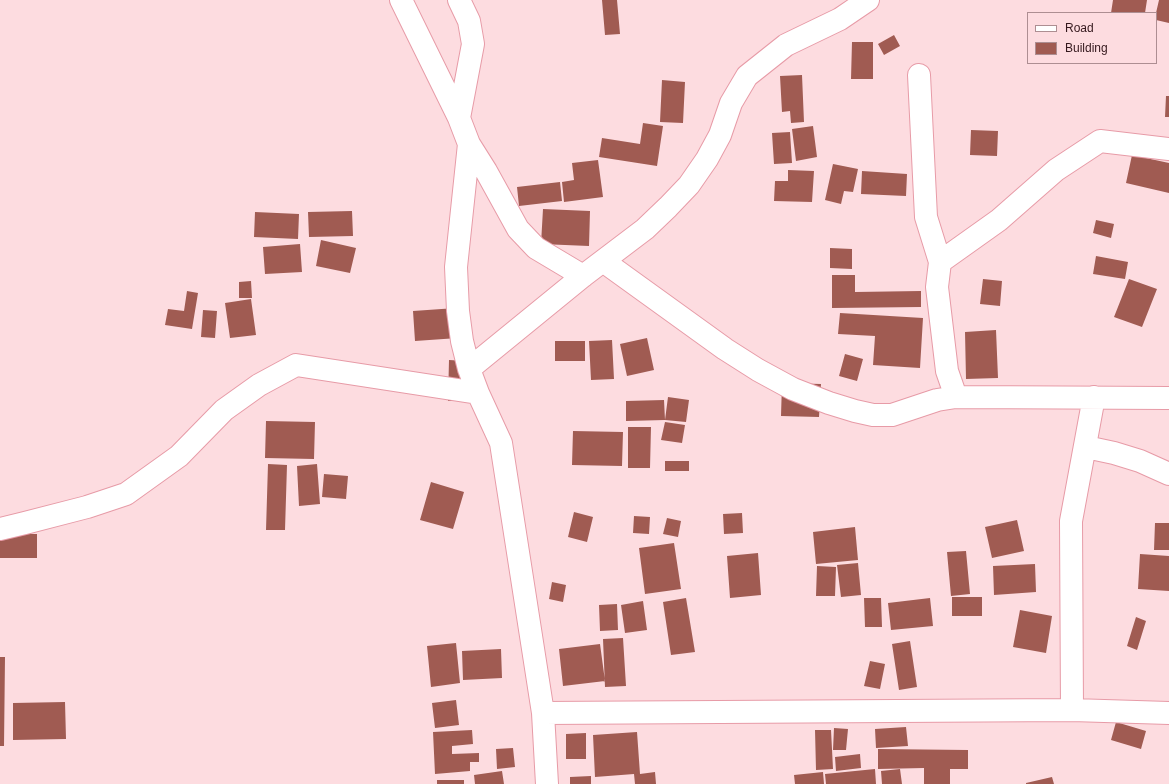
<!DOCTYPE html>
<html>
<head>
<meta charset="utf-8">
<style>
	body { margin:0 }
	#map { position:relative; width:1169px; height:784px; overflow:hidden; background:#fddce0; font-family:Arial,sans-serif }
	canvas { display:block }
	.legend { position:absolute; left:1027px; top:12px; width:130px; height:52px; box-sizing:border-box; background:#fddce0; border:1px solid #ad8e92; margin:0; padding:5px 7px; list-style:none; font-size:12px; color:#34181d }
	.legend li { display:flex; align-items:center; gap:8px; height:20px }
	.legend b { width:20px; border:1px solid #ad8e92 }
</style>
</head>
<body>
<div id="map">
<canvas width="1169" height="784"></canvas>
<ul class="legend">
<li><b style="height:5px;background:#fff"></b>Road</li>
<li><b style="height:11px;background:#a05b52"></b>Building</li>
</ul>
</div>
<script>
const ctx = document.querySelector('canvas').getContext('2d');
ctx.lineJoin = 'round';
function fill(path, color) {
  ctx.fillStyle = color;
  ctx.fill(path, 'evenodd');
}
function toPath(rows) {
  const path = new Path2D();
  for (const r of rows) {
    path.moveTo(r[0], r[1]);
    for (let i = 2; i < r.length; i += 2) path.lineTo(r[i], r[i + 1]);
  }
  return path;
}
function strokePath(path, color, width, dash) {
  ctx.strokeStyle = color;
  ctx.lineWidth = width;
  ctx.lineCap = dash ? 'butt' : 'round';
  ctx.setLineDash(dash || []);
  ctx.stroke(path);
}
fill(toPath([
	[602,0,617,0,620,34,605,35],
	[1113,0,1147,0,1145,13,1111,13],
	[1159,0,1169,0,1169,23,1156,20,1156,13],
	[894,35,900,46,884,55,878,44],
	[852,42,873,42,873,79,851,79],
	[802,75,804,122,791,123,790,111,782,112,780,76],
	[662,80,685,82,683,123,660,122],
	[1166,96,1169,96,1169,117,1165,117],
	[643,123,663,126,657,166,599,157,602,138,640,144],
	[813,126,817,157,796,161,792,129],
	[971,130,998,131,997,156,970,155],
	[790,132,792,163,774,164,772,133],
	[1132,155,1169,163,1169,193,1126,183],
	[598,160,603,197,564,202,562,182,574,180,572,163],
	[833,164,858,169,853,192,844,191,841,204,825,200],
	[788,170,814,171,812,202,774,201,775,181,788,181],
	[862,171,907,174,906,196,861,194],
	[560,182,562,201,519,206,517,187],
	[543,209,590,211,589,246,541,244],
	[352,211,353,236,309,237,308,212],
	[255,212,299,214,298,239,254,237],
	[1096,220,1114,224,1111,238,1093,233],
	[321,240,356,248,350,273,316,266],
	[300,244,302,272,265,274,263,247],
	[830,248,852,249,852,269,830,268],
	[1096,256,1128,262,1125,279,1093,274],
	[832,275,855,275,855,292,921,291,921,307,832,308],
	[983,279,1002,281,1000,306,980,304],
	[1129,279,1157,289,1142,327,1114,317],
	[251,281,252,298,239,298,239,282],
	[187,291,198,293,192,329,165,325,168,309,184,311],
	[251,299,256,335,230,338,225,303],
	[456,308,458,338,415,341,413,311],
	[203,310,217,311,215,338,201,337],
	[840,313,923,318,920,368,873,365,875,336,838,334],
	[996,330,998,378,966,379,965,332],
	[647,338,654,370,627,376,620,344],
	[612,340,614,379,591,380,589,341],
	[555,341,585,341,585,361,555,361],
	[845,354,863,359,857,381,839,376],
	[449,360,466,361,465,401,448,401],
	[782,383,821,384,819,417,781,416],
	[668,397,689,400,686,422,665,420],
	[664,400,665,420,626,421,626,401],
	[266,421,315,422,314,459,265,458],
	[665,422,685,425,682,443,661,440],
	[628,427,651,427,650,468,628,468],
	[573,431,623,432,622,466,572,465],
	[665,461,689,461,689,471,665,471],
	[268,464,287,465,285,530,266,530],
	[317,464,320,504,299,506,297,466],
	[324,474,348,476,346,499,322,497],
	[431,482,464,492,453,529,420,520],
	[574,512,593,517,587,542,568,537],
	[742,513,743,533,724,534,723,514],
	[634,516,650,517,649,534,633,533],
	[667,518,681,521,678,537,663,534],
	[1017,520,1024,551,992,558,985,527],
	[1155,523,1169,523,1169,550,1154,550],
	[855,527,858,560,816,564,813,532],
	[0,534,37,534,37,558,0,558],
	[674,543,681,589,645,594,639,548],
	[966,551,970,594,951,596,947,552],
	[758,553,761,595,730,598,727,556],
	[1140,554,1169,556,1169,591,1138,589],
	[858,563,861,595,841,597,837,565],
	[1035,564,1036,592,994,595,993,566],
	[817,566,836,567,835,596,816,596],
	[552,582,566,585,563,602,549,599],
	[952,597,982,597,982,616,952,616],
	[686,598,695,652,671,655,663,602],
	[864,598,881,598,882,627,865,627],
	[930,598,933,626,891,630,888,603],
	[643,601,647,630,625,633,621,605],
	[617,604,618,630,600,631,599,605],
	[1020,610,1052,616,1046,653,1013,647],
	[1136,617,1146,621,1137,650,1127,646],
	[623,638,626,686,605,687,603,639],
	[910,641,917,687,899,690,892,644],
	[456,643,460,683,431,687,427,646],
	[600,644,605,681,563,686,559,649],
	[501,649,502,678,463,680,462,651],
	[0,657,5,657,4,746,0,746],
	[870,661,885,664,880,689,864,686],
	[456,700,459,725,435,728,432,703],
	[65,702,66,739,13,740,13,703],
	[1116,722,1146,731,1141,749,1111,740],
	[906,727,908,746,876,748,875,729],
	[834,728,848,729,846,750,833,750],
	[472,730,473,744,452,746,452,754,479,753,479,762,470,762,470,771,435,774,433,732],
	[815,730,831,730,833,769,816,770],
	[637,732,640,774,655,772,656,784,635,784,634,774,595,777,593,735],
	[586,733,586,759,566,759,566,734],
	[513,748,515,767,497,769,496,749],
	[878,749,968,750,968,769,950,769,950,784,924,784,924,768,878,769],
	[860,754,861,768,836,771,835,757],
	[875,769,876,784,826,784,825,774],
	[900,769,902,784,882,784,881,771],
	[502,771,504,784,475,784,474,775],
	[823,772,824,784,795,784,794,775],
	[591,776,591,784,570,784,570,777],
	[1052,777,1054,784,1026,784,1026,783],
	[437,780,464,780,464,784,437,784]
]), '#a05b52');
const minor = toPath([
	[401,0,459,118,469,144,486,171,518,229,536,248,583,276],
	[919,75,926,217,940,262],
	[459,118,473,44,469,21,459,0],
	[469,144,456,267,458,311,462,341,469,369,478,393,501,443,543,713,547,784],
	[603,261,725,349,758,370,793,389,829,403,855,411,873,415,892,415,937,400,956,397,1169,398],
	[469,369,583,276,645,229,668,207,689,185,707,159,720,135,731,103,747,76,786,45,840,19,868,0],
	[956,397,947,371,937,287,940,262,999,220,1056,170,1100,141,1169,149],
	[1086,447,1114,453,1140,461,1169,474],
	[0,529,25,523,87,507,126,494,179,456,224,410,259,385,296,365,478,393],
	[1072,710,1071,521,1094,397],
	[543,713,1072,710,1169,713]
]);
strokePath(minor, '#e79ba7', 24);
strokePath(minor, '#fff', 22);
</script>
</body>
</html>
